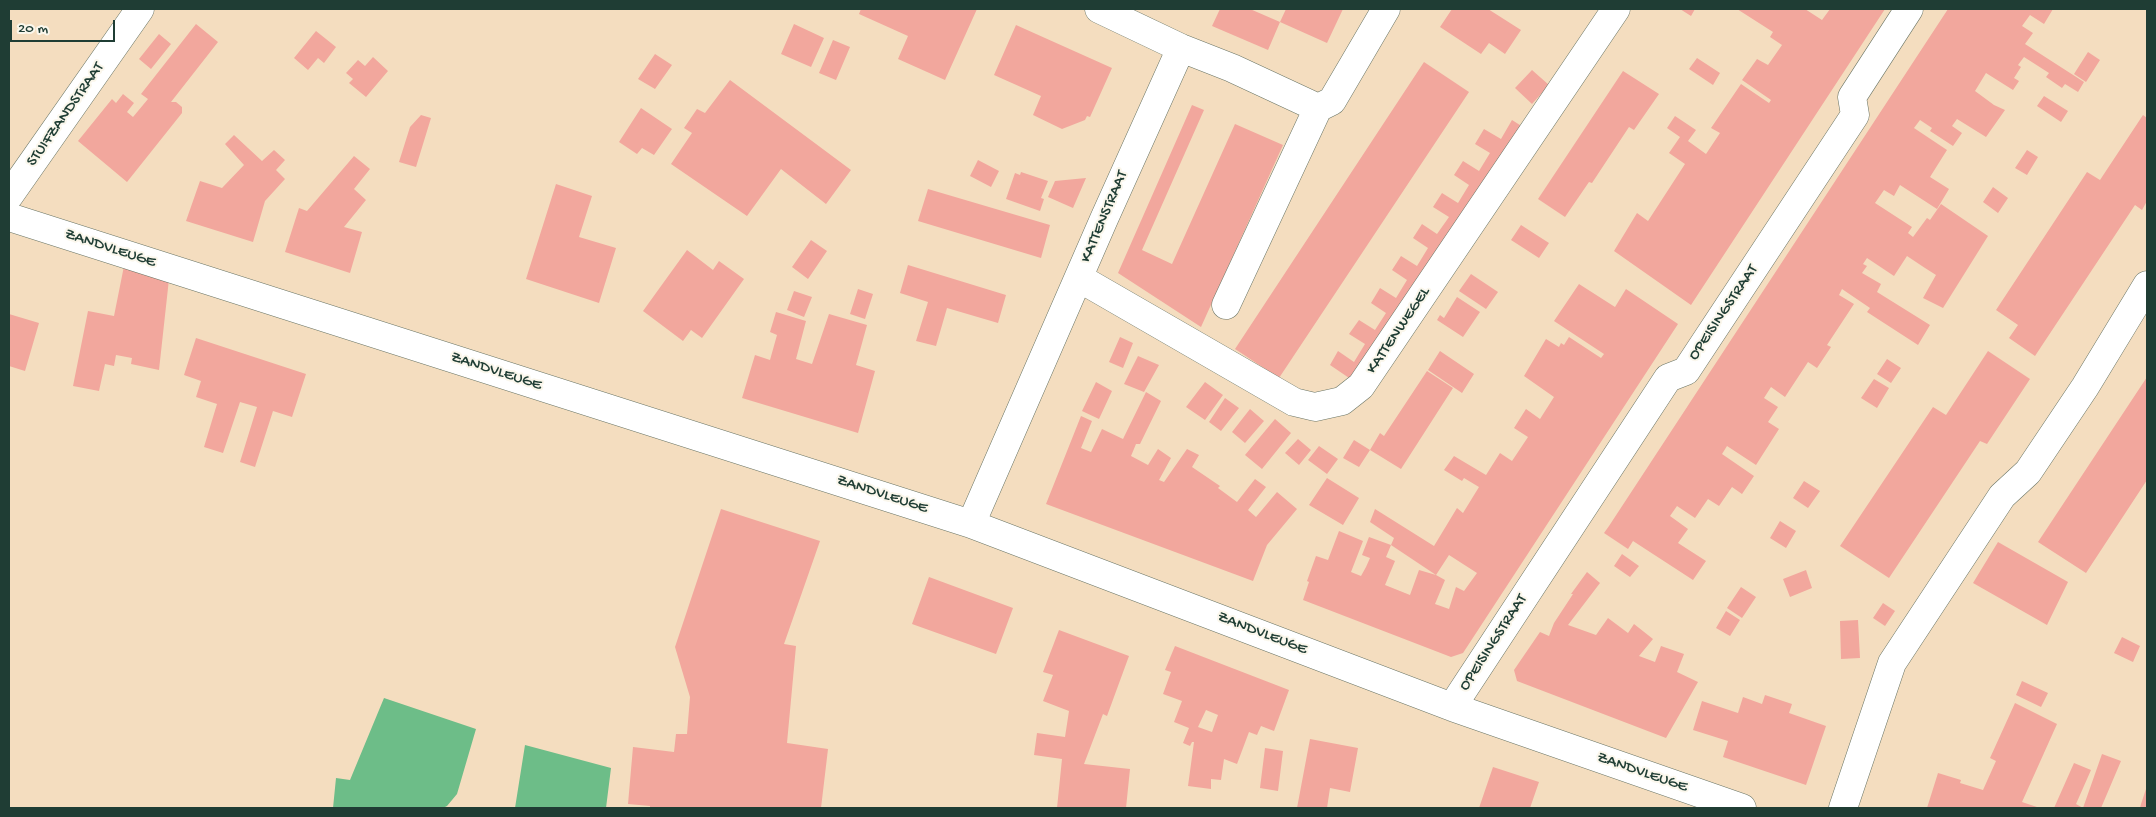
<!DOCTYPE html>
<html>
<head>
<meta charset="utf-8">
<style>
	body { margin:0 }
	#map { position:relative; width:2156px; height:817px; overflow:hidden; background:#f4ddbf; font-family:"Gochi Hand",sans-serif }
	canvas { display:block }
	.frame { position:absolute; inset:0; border:10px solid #1f3d34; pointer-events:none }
	.scale { position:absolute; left:10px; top:20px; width:105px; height:22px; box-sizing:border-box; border:2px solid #1f3d34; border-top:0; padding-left:6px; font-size:15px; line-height:18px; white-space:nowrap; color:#1f3d34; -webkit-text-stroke:4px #fbf7ec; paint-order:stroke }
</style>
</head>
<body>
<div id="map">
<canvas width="2156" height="817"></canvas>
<div class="frame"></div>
<div class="scale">20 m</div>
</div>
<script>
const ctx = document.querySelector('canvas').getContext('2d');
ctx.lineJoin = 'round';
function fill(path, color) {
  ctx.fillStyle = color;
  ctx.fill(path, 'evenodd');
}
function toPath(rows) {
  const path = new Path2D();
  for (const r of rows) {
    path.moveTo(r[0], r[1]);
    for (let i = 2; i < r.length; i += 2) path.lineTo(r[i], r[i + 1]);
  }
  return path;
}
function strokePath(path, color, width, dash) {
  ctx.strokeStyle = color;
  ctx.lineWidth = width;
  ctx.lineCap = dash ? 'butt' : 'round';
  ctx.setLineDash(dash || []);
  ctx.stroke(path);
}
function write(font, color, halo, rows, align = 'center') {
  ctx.font = font + ' "Gochi Hand",sans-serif';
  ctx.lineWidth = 4;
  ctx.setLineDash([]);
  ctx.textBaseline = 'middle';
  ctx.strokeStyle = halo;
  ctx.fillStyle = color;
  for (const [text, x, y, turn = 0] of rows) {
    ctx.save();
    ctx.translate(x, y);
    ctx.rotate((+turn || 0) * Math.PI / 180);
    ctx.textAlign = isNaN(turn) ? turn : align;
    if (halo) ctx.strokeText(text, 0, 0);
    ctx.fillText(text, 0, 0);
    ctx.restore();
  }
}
fill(toPath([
	[384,698,476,729,457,794,447,806,443,808,333,808,336,778,350,780],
	[525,745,611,768,606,808,515,808]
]), '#6dbd88');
fill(toPath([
	[861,9,977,9,945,80,898,59,908,36,859,14],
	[1220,9,1250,9,1280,22,1268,50,1212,26],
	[1286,9,1343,9,1327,43,1280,22],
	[1452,9,1488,9,1521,30,1505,54,1489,43,1481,54,1440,27],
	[1680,9,1695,9,1691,16],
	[1737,9,1805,9,1822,20,1830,9,1885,9,1691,305,1614,251,1637,213,1648,221,1685,164,1669,153,1680,137,1667,128,1675,116,1696,130,1688,141,1706,154,1720,133,1711,128,1741,84,1769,103,1771,100,1742,80,1757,59,1768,65,1782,45,1770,37,1773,32],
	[1948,9,2053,9,2044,24,2030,15,2022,26,2033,33,2025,44,2084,82,2078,92,2065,84,2062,88,2046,77,2049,73,2024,57,2018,65,2021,67,2014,78,2019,81,2013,90,1986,73,1975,91,1994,105,2005,110,1986,137,1957,119,1952,126,1962,133,1953,146,1930,131,1932,128,1920,120,1914,128,1947,150,1930,177,1949,189,1937,209,1900,185,1894,196,1884,190,1875,203,1912,227,1908,233,1913,237,1927,218,1930,220,1941,204,1988,236,1943,308,1923,298,1936,275,1925,268,1907,256,1894,276,1867,258,1863,264,1867,266,1862,273,1881,284,1877,292,1930,325,1918,345,1867,312,1870,308,1842,289,1839,295,1854,304,1827,345,1831,347,1817,368,1808,362,1785,397,1771,387,1764,398,1778,407,1768,422,1779,429,1756,465,1727,446,1722,454,1754,476,1742,494,1732,487,1719,506,1708,499,1695,518,1677,506,1670,516,1688,529,1678,543,1706,561,1693,580,1633,541,1628,549,1604,533,1609,526],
	[196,24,218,42,171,102,176,102,182,107,182,113,127,182,78,141,112,99,116,103,123,94,134,103,127,112,133,117,148,99,141,94],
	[794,24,824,38,811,67,781,54],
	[1016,25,1112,68,1090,117,1087,116,1085,120,1062,129,1033,115,1041,96,994,75],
	[316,31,336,47,324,63,318,58,308,70,294,58],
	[159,34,171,44,151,69,139,59],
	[833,40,850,47,836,80,819,73],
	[2088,52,2100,60,2086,82,2074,74],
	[655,54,672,65,655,89,638,79],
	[373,57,388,71,366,97,349,83,353,79,346,73,358,60,365,66],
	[1697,58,1720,73,1713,85,1689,69],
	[1424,62,1469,92,1279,378,1235,349],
	[1532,70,1549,85,1532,104,1515,88],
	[1623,71,1659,94,1634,130,1629,127,1592,183,1589,182,1565,217,1538,199],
	[730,80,851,170,826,204,781,169,747,216,671,164,692,133,684,128,697,109,705,113],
	[2044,96,2068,111,2061,122,2037,106],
	[1192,105,1204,110,1142,250,1172,264,1235,124,1283,145,1201,327,1118,273],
	[641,108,672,129,654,155,642,148,637,154,619,142],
	[421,115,431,118,416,167,399,162,410,127],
	[2143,115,2147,118,2147,201,2142,210,2135,205,2035,356,2009,338,2018,325,1996,310,2087,172,2100,180],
	[1512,120,1523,127,1355,382,1330,365,1338,351,1354,362,1365,344,1349,334,1359,320,1375,330,1386,313,1371,303,1380,288,1396,298,1407,280,1392,270,1401,256,1417,266,1428,248,1413,238,1422,224,1437,234,1449,217,1433,207,1442,193,1458,203,1469,185,1454,175,1463,161,1479,171,1490,153,1475,144,1484,129,1501,139],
	[234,135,262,161,274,150,285,160,276,170,285,179,265,201,253,242,186,221,200,181,222,188,244,165,225,144],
	[2027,150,2038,157,2027,175,2015,168],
	[354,156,370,169,354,189,366,200,344,227,362,232,350,273,285,252,299,208,307,211],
	[978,160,999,171,991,187,970,176],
	[1021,172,1048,181,1041,198,1044,199,1040,211,1006,199,1015,173,1020,175],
	[1086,178,1073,208,1048,197,1055,181],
	[556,184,592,196,579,237,616,248,599,303,526,279],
	[1993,187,2008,198,1998,213,1983,202],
	[928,189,1050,225,1041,258,918,221],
	[1521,225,1549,243,1539,258,1511,240],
	[811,240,827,251,808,279,792,267],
	[687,250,713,270,719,261,744,279,702,338,691,330,683,341,643,311],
	[908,265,1006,295,998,323,947,308,936,346,916,341,928,302,900,293],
	[124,266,169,279,159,370,131,364,132,358,116,355,114,366,105,364,99,391,73,386,88,311,114,316],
	[1471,274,1498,292,1486,309,1459,291],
	[1579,284,1615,307,1626,289,1678,324,1463,653,1451,657,1303,600,1309,582,1307,581,1316,556,1328,560,1339,531,1363,541,1351,572,1361,576,1366,567,1370,558,1362,555,1369,537,1391,545,1386,557,1395,561,1385,585,1410,595,1419,570,1436,575,1391,545,1394,538,1370,522,1375,509,1434,546,1457,508,1463,513,1479,487,1464,478,1462,481,1444,470,1454,456,1486,475,1500,453,1512,461,1528,437,1514,428,1526,409,1540,419,1554,397,1524,376,1546,339,1559,347,1561,343,1564,345,1569,337,1601,358,1604,354,1554,321],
	[1449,555,1477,573,1464,591,1456,587,1449,609,1435,604,1445,580,1436,575],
	[858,289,873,294,865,319,850,314],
	[794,291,812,297,804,317,787,310],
	[1457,297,1480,312,1463,337,1437,320,1440,315,1444,318],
	[776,312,806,321,796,359,812,364,829,314,867,325,856,365,875,371,858,433,742,398,755,355,770,360,777,335,770,332],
	[9,314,39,323,25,371,9,366],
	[1120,337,1133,343,1123,368,1109,362],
	[196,338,306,374,292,417,273,411,255,467,240,462,257,407,240,402,223,453,204,447,217,404,196,397,201,381,184,375],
	[1440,351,1474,374,1462,393,1428,370],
	[1988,351,2030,379,1987,444,1980,441,1889,578,1840,546,1933,407,1946,415],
	[1138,356,1159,365,1144,392,1124,384],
	[1887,359,1901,368,1891,383,1877,374],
	[1427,371,1453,388,1401,469,1370,450,1380,433,1384,436],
	[2147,377,2147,480,2086,573,2038,542],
	[1874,379,1889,388,1877,408,1861,398],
	[1096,382,1112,391,1099,419,1082,411],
	[1205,382,1223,395,1205,420,1186,407],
	[1146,392,1161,401,1140,444,1136,444,1131,456,1148,465,1158,449,1171,458,1159,480,1164,482,1187,449,1199,455,1192,467,1220,486,1218,488,1237,502,1255,479,1266,487,1248,510,1256,517,1277,492,1297,509,1267,545,1253,581,1046,504,1081,416,1092,421,1081,448,1091,452,1102,429,1123,439],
	[1225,398,1239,408,1221,431,1209,422],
	[1250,409,1264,421,1245,443,1232,432],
	[1275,419,1291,433,1262,469,1245,455],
	[1298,439,1311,450,1299,465,1285,453],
	[1354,440,1370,450,1359,467,1343,458],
	[1319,446,1338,459,1327,474,1308,460],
	[1327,478,1359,498,1343,525,1309,505],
	[1804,481,1820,491,1808,508,1793,498],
	[721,509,820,541,784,644,796,646,787,743,828,749,821,808,650,808,650,806,628,804,633,747,674,752,676,734,687,734,690,697,675,647],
	[1780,521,1796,531,1786,548,1770,538],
	[1998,542,2068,582,2047,625,1973,583],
	[1622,554,1639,566,1630,577,1614,566],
	[1806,570,1812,588,1790,597,1783,579],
	[1587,572,1600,583,1568,625,1596,635,1608,618,1628,633,1634,624,1653,639,1639,656,1655,662,1661,646,1684,654,1677,672,1698,682,1666,738,1517,681,1514,670,1540,632,1549,636,1554,623,1573,594,1571,594],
	[929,577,1013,608,996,654,912,624],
	[1741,587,1756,597,1742,618,1727,608],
	[1883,603,1895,611,1885,626,1873,618],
	[1726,611,1740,620,1730,636,1716,628],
	[1858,620,1860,658,1841,659,1840,621],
	[1059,630,1129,656,1107,716,1103,714,1084,764,1130,769,1126,808,1057,808,1062,759,1034,755,1037,733,1065,737,1069,711,1043,701,1053,675,1043,672],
	[2122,637,2140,646,2133,662,2114,653],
	[1175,646,1289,690,1274,731,1261,726,1257,735,1249,732,1237,764,1224,759,1221,780,1211,779,1211,789,1188,786,1194,742,1192,742,1190,746,1183,743,1189,728,1174,722,1182,701,1163,694,1171,672,1165,670],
	[1206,710,1218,715,1212,732,1198,727],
	[2022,681,2048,693,2041,707,2016,695],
	[1765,695,1792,704,1789,713,1826,726,1806,785,1723,757,1728,741,1693,730,1702,701,1738,713,1743,697,1762,704],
	[2015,703,2057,724,2022,802,2040,808,1927,808,1938,773,1961,780,1960,783,1983,790,1996,761,1990,758],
	[1310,739,1358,748,1350,792,1330,788,1327,808,1297,808],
	[1265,748,1283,751,1278,791,1260,788],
	[2102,754,2121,761,2101,808,2054,808,2074,763,2091,770,2076,804,2083,808],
	[1493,767,1539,782,1530,808,1479,808],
	[2147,786,2147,808,2140,808,2141,804]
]), '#f2a79d');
const minor = toPath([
	[1099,9,1181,48,1232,68,1318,108,1332,101,1386,9],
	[9,196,140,9],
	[9,217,971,524,1452,707,1742,808],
	[1079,278,1294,402,1315,407,1342,401,1361,386,1616,9],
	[1226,305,1318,108],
	[971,524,1104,219,1181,48],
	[1452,707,1668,378,1686,371,1855,115,1852,97,1909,9],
	[1843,808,1892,663,2002,496,2028,472,2085,387,2147,285]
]);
strokePath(minor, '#6a7565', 29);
strokePath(minor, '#fff', 28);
write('16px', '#1f3d34', '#fbf7ec', [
	["STUIFZANDSTRAAT",66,115,-55],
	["KATTENSTRAAT",1105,217,-67],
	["ZANDVLEUGE",110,249,18],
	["OPEISINGSTRAAT",1724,313,-56],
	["KATTENWEGEL",1399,331,-56],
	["ZANDVLEUGE",496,372,18],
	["ZANDVLEUGE",882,495,18],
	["ZANDVLEUGE",1262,634,21],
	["OPEISINGSTRAAT",1494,643,-57],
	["ZANDVLEUGE",1642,773,19]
]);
</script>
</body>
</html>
